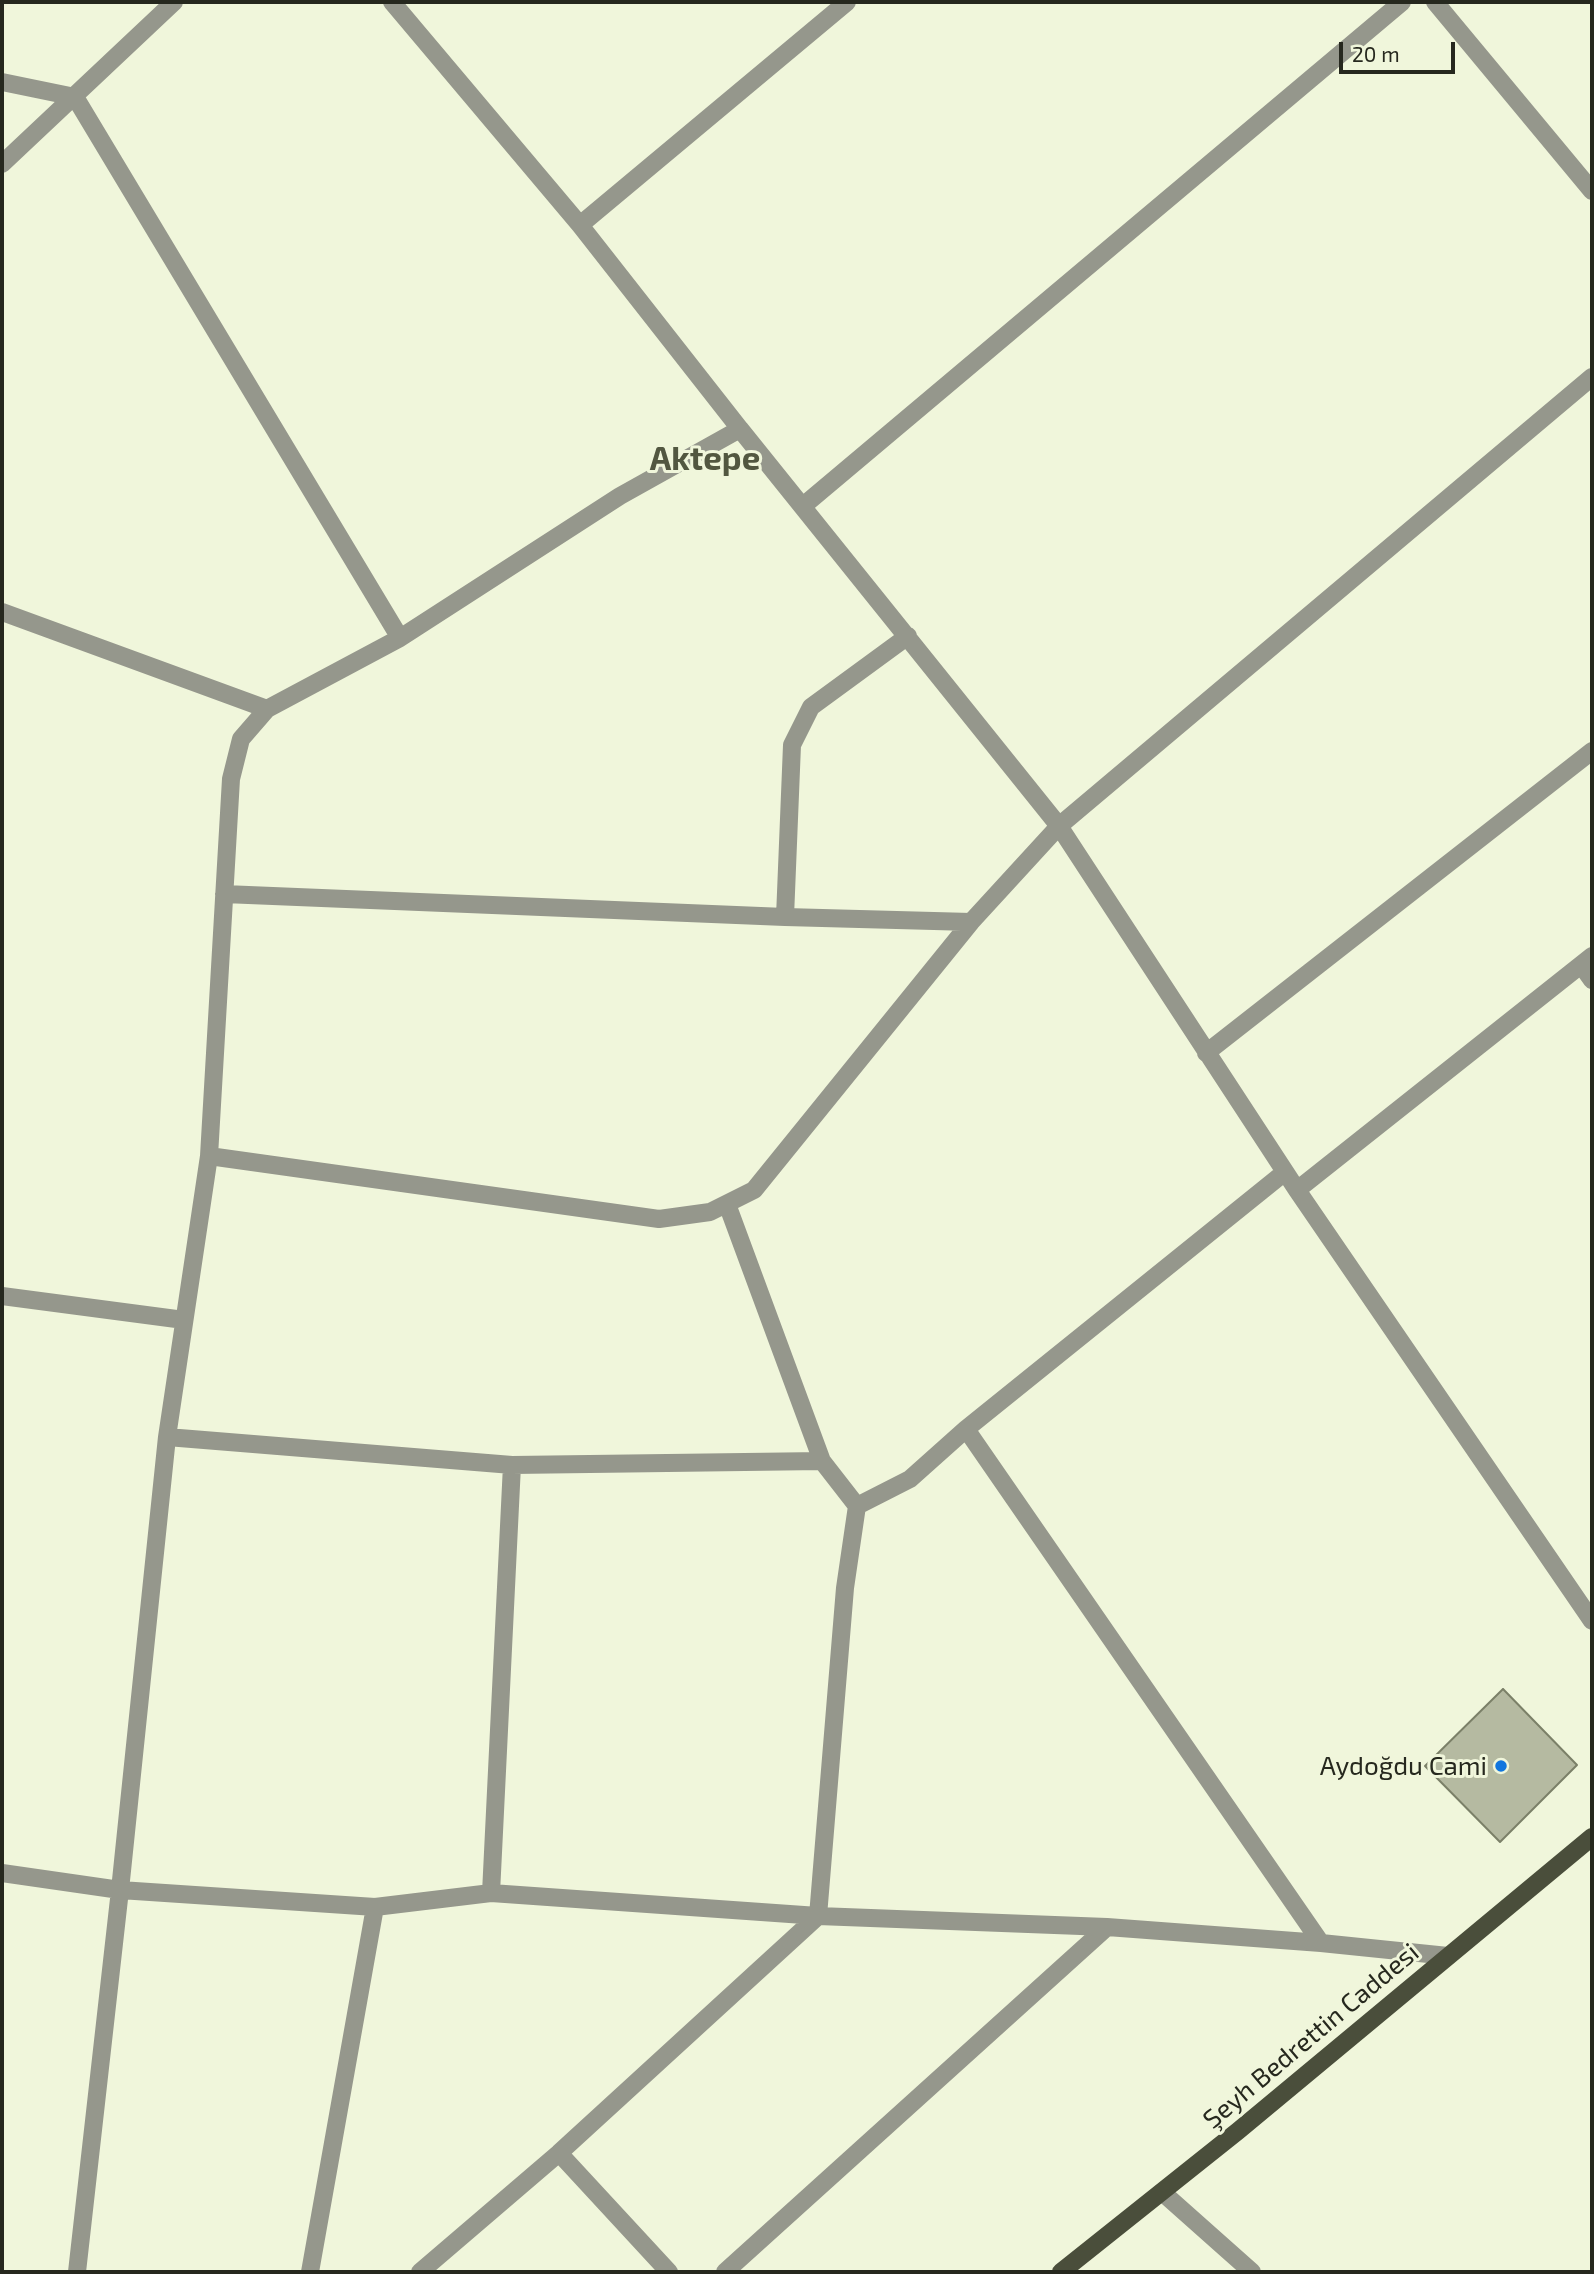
<!DOCTYPE html>
<html>
<head>
<meta charset="utf-8">
<style>
	body { margin:0 }
	#map { position:relative; width:1594px; height:2274px; overflow:hidden; background:#f0f6db; font-family:"Exo 2",sans-serif }
	canvas { display:block }
	.frame { position:absolute; inset:0; border:4px solid #26281e; pointer-events:none }
	.scale { position:absolute; left:1339px; top:42px; width:116px; height:32px; box-sizing:border-box; border:4px solid #26281e; border-top:0; padding-left:9px; font-size:21px; line-height:24px; white-space:nowrap; color:#26281e; -webkit-text-stroke:5px #f0f6db; paint-order:stroke }
</style>
</head>
<body>
<div id="map">
<canvas width="1594" height="2274"></canvas>
<div class="frame"></div>
<div class="scale">20 m</div>
</div>
<script>
const ctx = document.querySelector('canvas').getContext('2d');
ctx.lineJoin = 'round';
function fill(path, color) {
  ctx.fillStyle = color;
  ctx.fill(path, 'evenodd');
}
function toPath(rows) {
  const path = new Path2D();
  for (const r of rows) {
    path.moveTo(r[0], r[1]);
    for (let i = 2; i < r.length; i += 2) path.lineTo(r[i], r[i + 1]);
  }
  return path;
}
function strokePath(path, color, width, dash) {
  ctx.strokeStyle = color;
  ctx.lineWidth = width;
  ctx.lineCap = dash ? 'butt' : 'round';
  ctx.setLineDash(dash || []);
  ctx.stroke(path);
}
function write(font, color, halo, rows, align = 'center') {
  ctx.font = font + ' "Exo 2",sans-serif';
  ctx.lineWidth = 6;
  ctx.setLineDash([]);
  ctx.textBaseline = 'middle';
  ctx.strokeStyle = halo;
  ctx.fillStyle = color;
  for (const [text, x, y, turn = 0] of rows) {
    ctx.save();
    ctx.translate(x, y);
    ctx.rotate((+turn || 0) * Math.PI / 180);
    ctx.textAlign = isNaN(turn) ? turn : align;
    if (halo) ctx.strokeText(text, 0, 0);
    ctx.fillText(text, 0, 0);
    ctx.restore();
  }
}
const building = toPath([
	[1503,1689,1577,1765,1500,1842,1425,1766,1503,1689]
]);
fill(building, '#b5baa1');
strokePath(building, '#7b8068', 2);
strokePath(toPath([
	[392,2,580,225,740,429],
	[1435,2,1592,191],
	[2,82,75,97,400,638],
	[2,164,174,2],
	[580,225,847,2],
	[803,506,1402,2],
	[2,612,267,709,400,638,620,496,740,429,1059,826,1297,1190,1592,1621],
	[224,894,785,917,971,922],
	[785,917,792,745,811,707,908,636],
	[1582,966,1592,980],
	[1206,1053,1592,751],
	[209,1156,659,1219,710,1212,754,1190,971,922,1059,826,1592,377],
	[1297,1190,1592,956],
	[727,1204,822,1461,857,1506],
	[2,1296,184,1320],
	[966,1429,1321,1943],
	[167,1437,512,1465,822,1461],
	[2,1873,120,1890,375,1907,491,1893,818,1916,1107,1927,1321,1943,1448,1956],
	[491,1893,512,1465],
	[559,2153,669,2272],
	[1162,2192,1252,2272],
	[77,2272,120,1890,167,1437,209,1156,231,779,241,739,267,709],
	[310,2272,375,1907],
	[420,2272,559,2153,818,1916,845,1588,857,1506,910,1479,966,1429,1285,1172],
	[725,2272,1107,1927]
]), '#95978c', 18);
strokePath(toPath([
	[1061,2272,1238,2131,1592,1837]
]), '#4a4e3b', 18);
for (const [x, y, r, color] of [
	[1501,1766,7,"#1176de"]
]) {
  const dot = new Path2D();
  dot.arc(x, y, r, 0, 2 * Math.PI);
  ctx.fillStyle = color;
  ctx.fill(dot);
  strokePath(dot, '#f0f6db', 2.5);
}
write('26px', '#26281e', '#f0f6db', [
	["Aydoğdu Cami",1487,1766]
], 'right');
write('26px', '#26281e', '#f0f6db', [
	["Şeyh Bedrettin Caddesi",1311,2036,-40]
]);
write('bold 33px', '#525740', '#f0f6db', [
	["Aktepe",705,459]
]);
</script>
</body>
</html>
